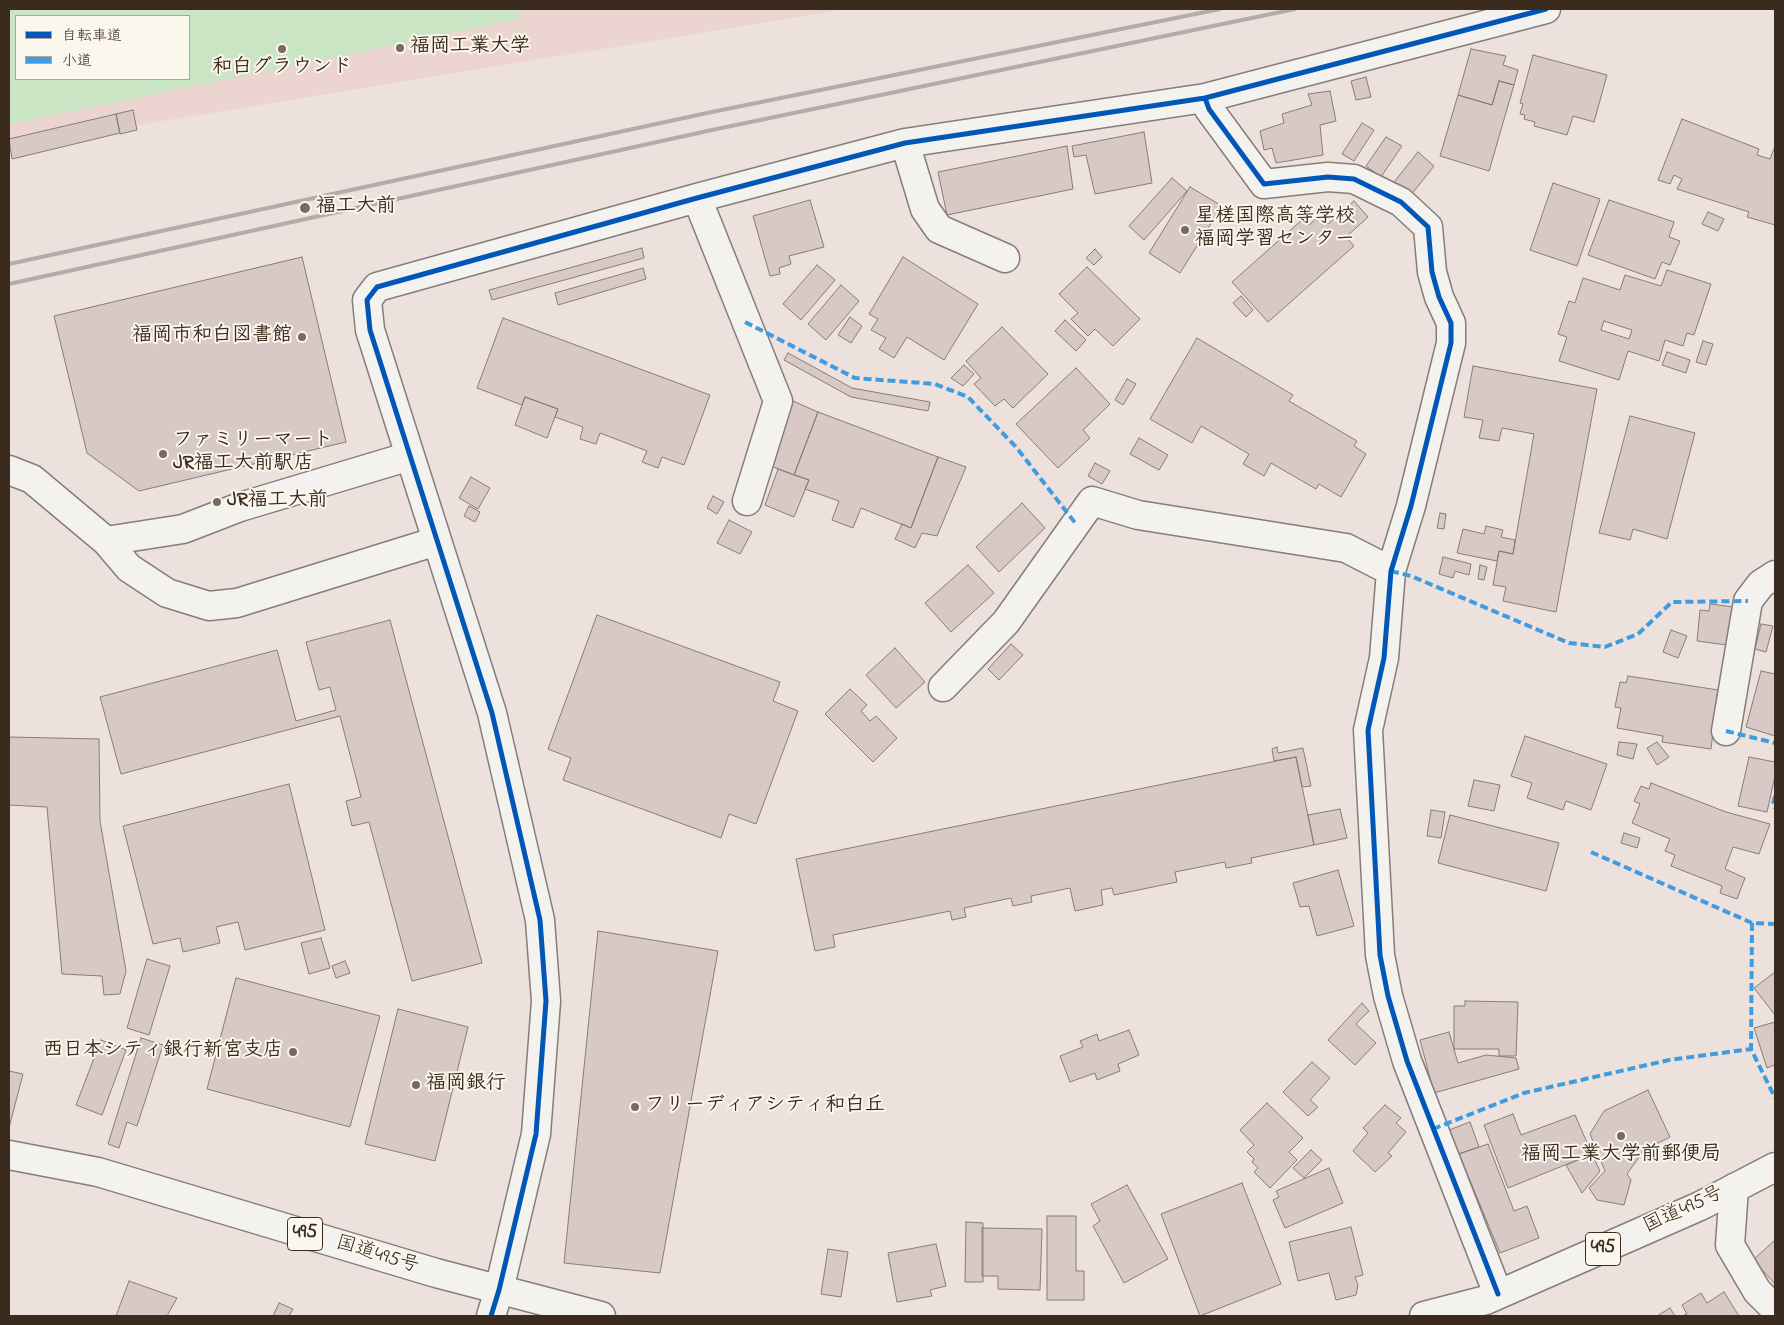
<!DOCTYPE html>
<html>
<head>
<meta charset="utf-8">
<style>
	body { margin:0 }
	#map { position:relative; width:1784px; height:1325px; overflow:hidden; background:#ece1dc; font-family:"Indie Flower","Klee One",sans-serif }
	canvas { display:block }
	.frame { position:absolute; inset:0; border:10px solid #3b2a1e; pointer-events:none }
	.legend { position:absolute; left:15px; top:15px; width:175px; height:65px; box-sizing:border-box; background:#fbf7ec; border:1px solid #aea59a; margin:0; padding:6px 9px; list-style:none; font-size:15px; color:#3b2a1e }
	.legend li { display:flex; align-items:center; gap:10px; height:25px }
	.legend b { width:25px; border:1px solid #aea59a }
</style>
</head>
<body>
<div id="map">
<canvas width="1784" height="1325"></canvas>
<div class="frame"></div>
<ul class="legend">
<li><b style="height:6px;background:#0057b8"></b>自転車道</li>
<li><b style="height:6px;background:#3f9ce0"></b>小道</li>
</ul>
</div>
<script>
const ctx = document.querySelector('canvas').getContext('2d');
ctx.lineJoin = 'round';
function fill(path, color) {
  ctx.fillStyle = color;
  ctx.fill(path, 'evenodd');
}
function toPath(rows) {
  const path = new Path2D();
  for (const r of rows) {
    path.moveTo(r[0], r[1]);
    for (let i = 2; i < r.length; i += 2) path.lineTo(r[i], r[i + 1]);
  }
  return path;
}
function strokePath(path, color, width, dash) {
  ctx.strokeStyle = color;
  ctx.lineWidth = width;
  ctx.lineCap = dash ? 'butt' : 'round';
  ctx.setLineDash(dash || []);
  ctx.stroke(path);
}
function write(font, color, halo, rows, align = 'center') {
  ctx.font = font + ' "Indie Flower","Klee One",sans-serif';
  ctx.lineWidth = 4;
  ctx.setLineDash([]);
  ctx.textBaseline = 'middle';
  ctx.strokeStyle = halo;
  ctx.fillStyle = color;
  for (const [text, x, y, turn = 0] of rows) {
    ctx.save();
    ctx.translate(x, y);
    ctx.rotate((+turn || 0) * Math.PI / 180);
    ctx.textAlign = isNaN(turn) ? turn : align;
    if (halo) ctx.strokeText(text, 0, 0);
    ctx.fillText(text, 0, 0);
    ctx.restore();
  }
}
fill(toPath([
	[9,9,847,9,9,146],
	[16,16,189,16,189,79,16,79]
]), '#ecd5d0');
fill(toPath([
	[9,9,520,9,520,19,9,124],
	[16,16,189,16,189,79,16,79]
]), '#cae5c3');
const building = toPath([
	[1471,49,1506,56,1503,65,1518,70,1514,85,1499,81,1492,105,1458,95,1471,49],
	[1533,55,1607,75,1594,122,1573,116,1567,135,1534,126,1535,122,1524,119,1525,115,1520,114,1523,104,1520,103,1533,55],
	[1366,77,1371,97,1356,100,1351,81,1366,77],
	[1499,81,1514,85,1489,171,1440,156,1458,95,1492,105,1499,81],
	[1330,91,1336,121,1320,125,1323,155,1276,163,1272,148,1264,150,1260,131,1284,123,1282,114,1312,105,1308,94,1330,91],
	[133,110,137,130,120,134,116,114,133,110],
	[116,114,120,133,12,159,9,139,116,114],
	[1682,119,1759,149,1757,155,1770,159,1775,146,1775,225,1747,217,1749,212,1677,189,1682,179,1674,175,1670,184,1658,180,1682,119],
	[1362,123,1374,130,1354,161,1342,154,1362,123],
	[1144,132,1152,183,1095,194,1086,155,1074,157,1072,146,1144,132],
	[1386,137,1402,146,1381,177,1366,166,1386,137],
	[1067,146,1073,189,947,215,938,172,1067,146],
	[1418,152,1434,166,1411,195,1394,182,1418,152],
	[1172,178,1187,191,1144,240,1129,226,1172,178],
	[1553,183,1600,199,1577,266,1530,250,1553,183],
	[1190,187,1222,206,1180,273,1149,253,1190,187],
	[810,200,824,247,789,256,791,264,779,268,780,274,770,276,753,216,810,200],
	[1609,200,1674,222,1669,237,1680,241,1670,265,1662,262,1655,279,1588,255,1609,200],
	[1354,201,1368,217,1346,237,1354,246,1268,322,1232,282,1303,219,1309,225,1320,215,1328,224,1354,201],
	[1708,212,1724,219,1718,231,1702,224,1708,212],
	[642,248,644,258,492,300,489,290,642,248],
	[1095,249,1102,257,1094,265,1086,258,1095,249],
	[302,257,346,442,139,491,87,453,54,316,302,257],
	[903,257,978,304,944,360,907,337,894,358,879,349,886,338,871,330,878,319,869,314,903,257],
	[817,265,835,280,801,320,783,304,817,265],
	[1087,267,1140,319,1113,346,1095,329,1088,336,1071,319,1078,313,1059,294,1087,267],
	[643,268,646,279,558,305,555,293,643,268],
	[1667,270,1711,284,1694,335,1687,333,1683,346,1665,340,1659,361,1628,351,1619,380,1559,361,1567,337,1558,334,1569,301,1575,303,1583,278,1620,290,1625,275,1661,286,1667,270],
	[1604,321,1632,330,1629,339,1601,330,1604,321],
	[841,285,859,301,826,340,808,324,841,285],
	[1241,296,1253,310,1246,317,1233,303,1241,296],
	[850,317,862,326,851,343,838,335,850,317],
	[503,318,710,395,684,465,662,457,658,468,642,462,647,451,600,433,596,444,580,439,583,427,555,417,558,409,525,397,522,405,477,388,503,318],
	[1065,320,1086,340,1076,351,1055,331,1065,320],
	[1002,327,1048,374,1013,408,1004,399,995,406,974,384,981,378,966,361,1002,327],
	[1197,338,1293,395,1289,401,1357,441,1354,446,1366,454,1341,497,1319,484,1316,489,1271,463,1264,476,1243,464,1249,454,1201,426,1192,443,1150,419,1197,338],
	[1703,341,1713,344,1706,365,1696,362,1703,341],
	[1667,352,1690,360,1686,373,1662,365,1667,352],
	[788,353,852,388,930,402,928,411,851,397,784,360,788,353],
	[964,365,974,374,963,386,951,378,964,365],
	[1473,366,1597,389,1556,612,1503,601,1506,587,1493,585,1499,551,1513,554,1534,434,1502,428,1499,441,1479,438,1483,420,1464,417,1473,366],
	[1076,368,1110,404,1083,430,1090,438,1058,468,1016,424,1076,368],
	[1127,379,1136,384,1123,405,1115,400,1127,379],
	[525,397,558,409,547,438,515,425,525,397],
	[786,398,818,412,794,475,760,462,786,398],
	[818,412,938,457,911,528,861,508,853,528,832,520,839,501,805,489,809,480,794,475,818,412],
	[1630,416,1695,433,1667,539,1633,529,1630,540,1599,533,1630,416],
	[1139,438,1168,455,1159,470,1130,454,1139,438],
	[938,457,966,467,937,536,922,533,915,548,895,539,902,524,911,528,938,457],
	[1095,463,1110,471,1102,484,1088,476,1095,463],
	[778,469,809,480,794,517,765,505,778,469],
	[471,477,490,488,478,509,459,498,471,477],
	[713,496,724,502,717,514,707,508,713,496],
	[1022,503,1045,528,999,572,976,547,1022,503],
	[469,506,480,512,475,522,464,516,469,506],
	[1440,513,1446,514,1444,529,1437,528,1440,513],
	[729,520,752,532,740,554,717,543,729,520],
	[1486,526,1503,530,1501,537,1515,540,1513,554,1499,551,1497,561,1457,553,1463,529,1484,534,1486,526],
	[1443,557,1471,564,1469,575,1455,571,1453,578,1439,574,1443,557],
	[968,565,994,593,951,632,925,603,968,565],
	[1480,565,1487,567,1484,580,1478,579,1480,565],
	[1710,604,1733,607,1727,645,1697,641,1700,610,1709,611,1710,604],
	[597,615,780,682,773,701,798,711,756,824,729,814,721,838,563,780,571,758,548,749,597,615],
	[390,620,482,963,412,981,369,822,352,826,346,801,361,797,340,716,121,774,100,697,277,650,296,721,336,710,330,687,319,690,306,642,390,620],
	[1761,624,1773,626,1766,652,1755,649,1761,624],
	[1671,630,1687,636,1678,658,1663,652,1671,630],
	[1011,644,1023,655,999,680,988,669,1011,644],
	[895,648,925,682,896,708,866,675,895,648],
	[1761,671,1775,674,1775,736,1746,727,1761,671],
	[1628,676,1718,690,1711,749,1662,742,1663,736,1617,728,1621,708,1615,707,1620,682,1626,683,1628,676],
	[850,689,867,705,861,711,870,721,876,716,897,738,873,762,825,714,850,689],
	[1525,736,1607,764,1591,810,1566,801,1563,810,1527,798,1532,783,1511,776,1525,736],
	[9,737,99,739,100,821,126,971,120,994,104,995,102,976,62,974,47,807,9,805,9,737],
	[1619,742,1637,744,1633,759,1617,755,1619,742],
	[1657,742,1669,757,1657,765,1647,748,1657,742],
	[1277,747,1278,753,1303,748,1311,786,1302,787,1296,757,1274,761,1272,749,1277,747],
	[1296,757,1314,845,1251,858,1252,863,1226,868,1225,862,1175,872,1177,882,1114,895,1112,888,1101,890,1103,905,1075,911,1070,888,1031,896,1032,902,1013,906,1011,898,964,908,966,917,952,920,950,911,833,935,835,947,815,951,796,859,1296,757],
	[1749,757,1775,762,1775,776,1767,812,1738,806,1749,757],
	[1474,780,1500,785,1494,811,1468,806,1474,780],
	[1651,783,1726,812,1770,824,1759,854,1733,847,1725,869,1745,878,1737,899,1720,893,1722,886,1671,866,1675,855,1665,851,1670,839,1632,823,1640,804,1634,801,1641,786,1649,789,1651,783],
	[289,784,325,930,245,950,238,922,216,927,220,943,183,952,180,938,153,944,123,826,289,784],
	[1340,809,1347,838,1314,845,1308,815,1340,809],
	[1431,810,1445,812,1441,838,1427,836,1431,810],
	[1450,815,1559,843,1546,891,1438,863,1450,815],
	[1624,833,1640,838,1637,848,1621,843,1624,833],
	[1338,870,1354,926,1317,936,1309,906,1300,907,1293,883,1338,870],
	[598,931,718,951,660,1273,564,1263,598,931],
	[321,938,330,968,309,974,301,943,321,938],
	[147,959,170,966,149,1035,127,1028,147,959],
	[345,961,350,973,336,978,332,966,345,961],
	[1775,972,1775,1015,1754,988,1775,972],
	[236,978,380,1016,350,1127,207,1089,236,978],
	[1465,1001,1518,1002,1516,1056,1499,1056,1499,1049,1454,1049,1454,1006,1465,1006,1465,1001],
	[1362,1003,1369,1011,1356,1024,1376,1043,1355,1065,1328,1040,1362,1003],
	[398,1009,468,1027,435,1161,365,1144,398,1009],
	[1775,1022,1775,1065,1767,1068,1754,1028,1775,1022],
	[1129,1030,1139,1055,1118,1064,1120,1071,1097,1080,1095,1073,1070,1082,1060,1056,1083,1047,1080,1041,1097,1034,1099,1041,1129,1030],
	[1449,1032,1458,1063,1486,1055,1516,1058,1519,1069,1434,1093,1420,1040,1449,1032],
	[141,1038,163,1045,137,1126,127,1122,119,1148,108,1144,141,1038],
	[101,1040,126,1050,102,1115,76,1105,101,1040],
	[1312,1062,1330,1078,1310,1100,1318,1107,1308,1116,1283,1092,1312,1062],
	[9,1071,23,1074,9,1128,9,1071],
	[1648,1090,1670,1137,1644,1150,1627,1174,1631,1180,1624,1205,1597,1200,1589,1188,1605,1171,1590,1134,1604,1111,1648,1090],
	[1267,1103,1303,1138,1289,1152,1297,1160,1270,1188,1254,1172,1258,1168,1252,1162,1254,1159,1247,1152,1254,1145,1240,1130,1267,1103],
	[1385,1105,1401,1118,1396,1123,1406,1132,1388,1153,1392,1156,1375,1172,1353,1151,1368,1133,1363,1128,1385,1105],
	[1513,1114,1521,1135,1575,1115,1592,1154,1508,1188,1484,1125,1513,1114],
	[1470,1122,1479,1147,1452,1156,1444,1138,1449,1130,1470,1122],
	[1488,1144,1514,1211,1527,1206,1539,1238,1500,1253,1459,1154,1488,1144],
	[1311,1150,1322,1160,1304,1178,1293,1168,1311,1150],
	[1592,1154,1600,1171,1582,1193,1566,1165,1592,1154],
	[1329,1168,1343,1203,1285,1228,1273,1200,1279,1197,1276,1191,1329,1168],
	[1242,1183,1281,1284,1200,1316,1161,1214,1242,1183],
	[1127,1185,1168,1259,1124,1283,1093,1226,1100,1221,1091,1204,1127,1185],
	[1047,1216,1076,1216,1076,1271,1084,1271,1084,1300,1047,1300,1047,1216],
	[966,1222,983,1223,983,1282,965,1282,966,1222],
	[1351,1227,1363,1275,1355,1277,1358,1285,1356,1295,1336,1300,1329,1273,1298,1281,1289,1242,1351,1227],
	[982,1228,1042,1229,1040,1290,998,1289,998,1276,982,1276,982,1228],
	[1775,1240,1775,1284,1753,1260,1775,1240],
	[936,1244,946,1286,930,1290,932,1296,897,1302,888,1253,936,1244],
	[828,1249,848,1252,841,1297,821,1294,828,1249],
	[129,1281,177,1298,167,1316,116,1316,129,1281],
	[1724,1292,1739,1316,1682,1316,1687,1314,1682,1305,1701,1293,1707,1303,1724,1292],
	[279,1303,293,1309,289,1316,273,1316,279,1303],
	[1670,1308,1675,1316,1657,1316,1670,1308]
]);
fill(building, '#d9c9c6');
strokePath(building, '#867d78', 1);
const minor = toPath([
	[1205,98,1209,109,1264,184,1328,177,1354,179,1401,202,1428,227,1432,272,1439,297,1451,323,1451,343,1411,506,1391,571,1384,658,1368,730,1380,955,1388,996,1407,1061,1498,1294],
	[905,143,925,209,939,229,1005,258],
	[697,198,778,401,747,501],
	[9,470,32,479,106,541,129,568,167,593,209,606,237,603,437,541],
	[106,541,183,529,240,507,410,456],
	[943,687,1006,622,1092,501,1138,515,1346,548,1391,571],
	[1726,731,1748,601,1761,584,1775,575],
	[1734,1188,1730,1245,1757,1291,1775,1309],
	[491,1316,499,1290,536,1134,546,1001,540,920,492,713,370,330,367,300,377,287,697,198,905,143,1205,98,1546,9]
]);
const trunk = toPath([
	[9,1155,98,1172,436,1273,601,1316],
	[1424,1316,1486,1300,1700,1206,1775,1167]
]);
strokePath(minor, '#867d78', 31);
strokePath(trunk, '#867d78', 31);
strokePath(minor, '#f4f2ee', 28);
strokePath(trunk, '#f4f2ee', 28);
strokePath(toPath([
	[9,264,707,113,1220,9],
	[9,284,712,130,1295,9]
]), '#b1ada9', 4);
strokePath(toPath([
	[745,322,855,378,935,384,968,397,1016,447,1076,524],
	[1391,571,1411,576,1569,643,1605,647,1638,634,1672,602,1748,601],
	[1726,731,1775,743],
	[1775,796,1773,804,1775,808],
	[1591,852,1752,923,1775,924],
	[1752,923,1751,1049,1775,1098],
	[1433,1129,1524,1093,1669,1060,1751,1049]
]), '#3f9ce0', 4, [8, 4]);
strokePath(toPath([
	[1205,98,1209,109,1264,184,1328,177,1354,179,1401,202,1428,227,1432,272,1439,297,1451,323,1451,343,1411,506,1391,571,1384,658,1368,730,1380,955,1388,996,1407,1061,1498,1294],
	[491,1316,499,1290,536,1134,546,1001,540,920,492,713,370,330,367,300,377,287,697,198,905,143,1205,98,1546,9]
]), '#0057b8', 5);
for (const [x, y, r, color] of [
	[400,48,5,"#796a60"],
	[282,49,5,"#796a60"],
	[305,208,6,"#796a60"],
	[1185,230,5,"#796a60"],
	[302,337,5,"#796a60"],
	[163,454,5,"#796a60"],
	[217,502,5,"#796a60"],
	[293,1052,5,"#796a60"],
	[416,1085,5,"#796a60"],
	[635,1107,5,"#796a60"],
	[1621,1136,5,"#796a60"]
]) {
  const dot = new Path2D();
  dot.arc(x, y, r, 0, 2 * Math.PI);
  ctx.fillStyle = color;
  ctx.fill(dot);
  strokePath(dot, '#fbf7ec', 2);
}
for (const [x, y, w] of [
	[305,1234,35],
	[1603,1249,35]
]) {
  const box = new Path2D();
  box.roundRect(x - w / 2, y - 16.5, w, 33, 4);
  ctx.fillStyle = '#fbf7ec';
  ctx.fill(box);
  strokePath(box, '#3b2a1e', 1);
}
write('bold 19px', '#3b2a1e', null, [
	["495",305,1234],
	["495",1603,1249]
]);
write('bold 20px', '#3b2a1e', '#fbf7ec', [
	["福岡工業大学",410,48],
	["和白グラウンド",282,69,"center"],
	["福工大前",316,208],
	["星槎国際高等学校",1195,218],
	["福岡学習センター",1195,241],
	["福岡市和白図書館",292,337,"right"],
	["ファミリーマート",173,442],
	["JR福工大前駅店",173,465],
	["JR福工大前",227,502],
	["西日本シティ銀行新宮支店",283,1052,"right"],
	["福岡銀行",426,1085],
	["フリーディアシティ和白丘",645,1107],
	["福岡工業大学前郵便局",1621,1156,"center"]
], 'left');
write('20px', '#3b2a1e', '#fbf7ec', [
	["国道495号",1684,1211,-25],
	["国道495号",377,1256,17]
]);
</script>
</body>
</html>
